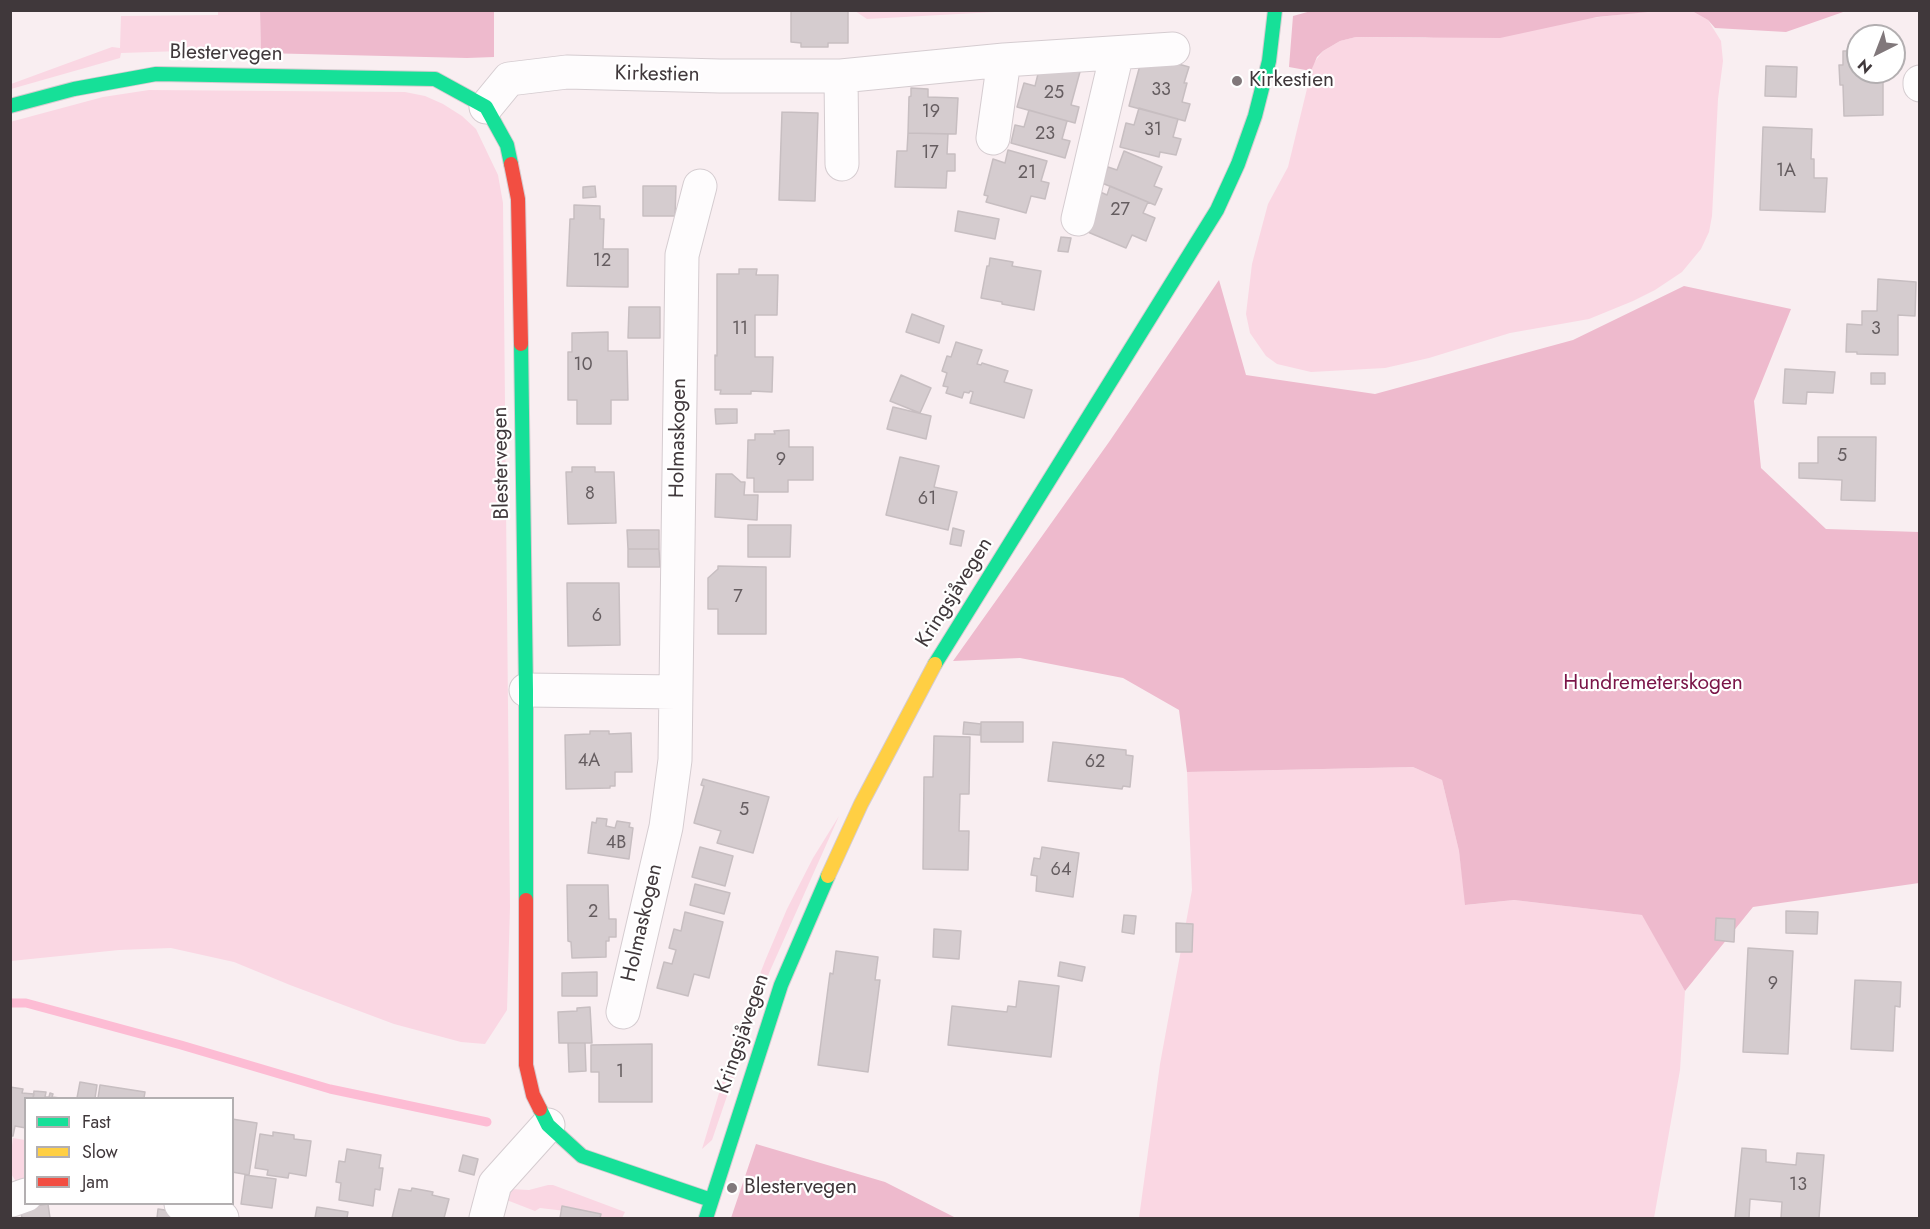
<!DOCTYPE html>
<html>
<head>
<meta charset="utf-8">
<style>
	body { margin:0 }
	#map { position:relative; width:1930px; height:1229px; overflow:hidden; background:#f9eef1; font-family:Jost,sans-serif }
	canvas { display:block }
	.frame { position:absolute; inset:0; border:12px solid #40383b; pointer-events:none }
	.legend { position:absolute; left:24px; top:1097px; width:210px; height:108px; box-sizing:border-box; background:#fff; border:2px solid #b3afb1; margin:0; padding:8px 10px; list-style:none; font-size:18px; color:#40383b }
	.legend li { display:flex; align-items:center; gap:12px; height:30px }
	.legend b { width:30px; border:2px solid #b3afb1 }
	.north { position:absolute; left:1846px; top:24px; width:60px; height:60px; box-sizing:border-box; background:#fff; border:2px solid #b3afb1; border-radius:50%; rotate:222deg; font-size:16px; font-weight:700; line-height:24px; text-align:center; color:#40383b }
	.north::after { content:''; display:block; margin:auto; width:21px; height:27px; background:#81787b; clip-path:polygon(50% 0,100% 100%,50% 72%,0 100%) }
</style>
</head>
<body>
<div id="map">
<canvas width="1930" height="1229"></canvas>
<div class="frame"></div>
<ul class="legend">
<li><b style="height:8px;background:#16e098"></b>Fast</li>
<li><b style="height:8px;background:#ffcf43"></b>Slow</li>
<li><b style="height:8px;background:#f24e42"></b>Jam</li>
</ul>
<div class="north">N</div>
</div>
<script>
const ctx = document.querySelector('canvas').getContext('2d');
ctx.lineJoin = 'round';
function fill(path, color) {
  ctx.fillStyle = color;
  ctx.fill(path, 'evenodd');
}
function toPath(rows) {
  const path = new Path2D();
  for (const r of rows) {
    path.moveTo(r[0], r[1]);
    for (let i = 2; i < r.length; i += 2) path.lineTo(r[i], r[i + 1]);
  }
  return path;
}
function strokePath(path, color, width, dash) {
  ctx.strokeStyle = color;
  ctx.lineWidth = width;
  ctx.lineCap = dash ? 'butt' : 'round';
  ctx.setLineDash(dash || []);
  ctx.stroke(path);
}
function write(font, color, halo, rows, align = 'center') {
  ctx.font = font + ' Jost,sans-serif';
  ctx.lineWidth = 4.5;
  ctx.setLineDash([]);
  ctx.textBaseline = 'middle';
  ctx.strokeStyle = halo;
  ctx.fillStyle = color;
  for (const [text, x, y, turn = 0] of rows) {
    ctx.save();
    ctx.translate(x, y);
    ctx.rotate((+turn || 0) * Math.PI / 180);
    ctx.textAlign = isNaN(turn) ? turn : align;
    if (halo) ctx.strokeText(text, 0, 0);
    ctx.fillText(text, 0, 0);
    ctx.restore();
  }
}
fill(toPath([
	[1658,10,1692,11,1708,20,1721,41,1723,61,1718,99,1712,216,1709,232,1701,249,1682,272,1655,290,1633,301,1589,319,1510,333,1429,358,1385,368,1311,372,1277,364,1266,356,1250,333,1246,314,1252,264,1268,204,1288,167,1313,64,1323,51,1340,41,1356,37,1425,38],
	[218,11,260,11,261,53,182,51,121,53,120,58,11,89,11,84,112,47,120,48,121,16,218,15],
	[855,11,1013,11,867,19],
	[149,90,405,92,425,96,443,104,462,116,476,129,498,175,503,203,510,907,507,1010,485,1044,461,1042,394,1024,290,985,234,962,171,948,119,950,11,961,10,122,103,97],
	[1413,767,1442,780,1459,851,1466,905,1514,900,1643,915,1685,991,1680,1070,1654,1218,1139,1218,1160,1064,1192,890,1187,772],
	[839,816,769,973,712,1140,702,1149,737,1034,765,961,787,909,813,858],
	[13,1138,25,1140,25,1184,20,1187,11,1174,11,1153],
	[548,1185,553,1185,625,1212,622,1218,583,1218,581,1214,574,1212,540,1208,535,1211,504,1199,510,1189,529,1190]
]), '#fad7e3');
fill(toPath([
	[260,11,494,11,494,57,467,58,261,53],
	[1311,11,1311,10,1658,11,1597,17,1500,38,1356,37,1340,41,1323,51,1317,57,1311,71,1289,67,1293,16],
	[1692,11,1692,10,1846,11,1786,32,1715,28,1708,20],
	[1219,280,1246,375,1375,394,1573,340,1684,286,1791,309,1754,401,1761,468,1826,529,1919,532,1919,883,1753,907,1685,991,1642,915,1514,900,1465,905,1459,851,1442,780,1413,767,1187,772,1179,710,1123,678,1020,658,953,661,1109,442],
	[756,1144,885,1182,956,1218,731,1218]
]), '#eebacd');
strokePath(toPath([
	[10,1003,26,1003,181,1045,330,1089,487,1122]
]), '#fdbcd4', 9);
const building = toPath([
	[791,10,848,10,848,43,828,43,828,47,801,47,801,43,791,42,791,10],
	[1843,51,1858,51,1858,72,1883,72,1883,115,1844,116,1843,85,1840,85,1839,65,1843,65,1843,51],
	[1143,54,1189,67,1184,83,1187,83,1182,102,1190,104,1185,121,1129,106,1143,54],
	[1041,62,1081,68,1071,105,1079,107,1075,123,1017,107,1024,83,1035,86,1041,62],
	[1766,66,1797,67,1796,97,1765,96,1766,66],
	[911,88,928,89,928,97,958,98,956,134,908,133,909,97,911,96,911,88],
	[1139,108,1178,119,1173,137,1181,139,1176,155,1160,152,1159,157,1120,147,1126,123,1134,125,1139,108],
	[1029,110,1067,121,1062,139,1070,141,1065,158,1011,143,1015,125,1024,127,1029,110],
	[782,112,818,113,815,201,779,200,782,112],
	[1763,127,1812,129,1811,159,1814,159,1814,178,1827,178,1825,212,1760,210,1763,127],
	[908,133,948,134,947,154,955,154,955,171,947,171,946,188,895,187,897,151,907,151,908,133],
	[1008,150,1047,161,1041,181,1049,183,1045,199,1031,196,1026,213,986,202,988,196,984,195,993,159,1005,163,1008,150],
	[1124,151,1162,167,1154,186,1162,189,1155,205,1102,183,1108,167,1117,170,1124,151],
	[595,186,596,197,583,198,583,187,595,186],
	[643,186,676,186,675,216,643,216,643,186],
	[1110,186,1148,202,1143,213,1155,218,1146,241,1132,235,1126,248,1083,230,1098,191,1107,195,1110,186],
	[574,205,600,206,600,219,604,219,603,249,628,249,628,287,567,286,570,219,574,219,574,205],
	[958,211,999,219,995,239,955,231,958,211],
	[1061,237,1071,238,1068,252,1058,251,1061,237],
	[990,258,1013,262,1012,266,1041,271,1034,310,1002,304,1002,302,981,298,987,266,989,266,990,258],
	[739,269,757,269,756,275,778,275,777,315,755,315,755,357,773,357,772,392,751,391,751,394,720,394,721,390,715,390,715,355,717,356,717,274,739,274,739,269],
	[1878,279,1916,282,1915,316,1898,315,1898,355,1857,354,1857,352,1846,352,1847,324,1862,325,1862,311,1877,311,1878,279],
	[629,307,660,307,660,338,628,338,629,307],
	[912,314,944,326,939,343,906,332,912,314],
	[608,332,608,351,627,351,628,400,611,400,611,424,577,424,577,400,568,400,568,352,572,352,572,333,608,332],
	[956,342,982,350,977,364,981,365,982,363,1008,371,1004,382,1032,390,1024,418,970,403,973,392,970,391,969,393,964,392,962,398,946,393,948,387,943,386,947,373,942,371,947,356,951,357,956,342],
	[1785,369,1835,372,1833,393,1807,392,1806,404,1783,403,1785,369],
	[1871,373,1885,373,1885,384,1871,384,1871,373],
	[901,375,931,388,920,413,890,401,901,375],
	[893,407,931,416,926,439,887,429,893,407],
	[715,409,737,409,737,423,716,424,715,409],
	[789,430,789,447,813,447,813,480,788,480,788,492,754,492,754,478,747,478,748,440,755,440,755,434,775,434,774,431,789,430],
	[1818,437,1876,437,1875,501,1841,500,1842,480,1799,478,1799,463,1818,463,1818,437],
	[900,457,939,466,934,487,957,492,948,530,886,515,900,457],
	[572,467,595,467,595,472,614,472,616,523,568,524,566,472,572,472,572,467],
	[716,474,732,474,741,482,745,482,744,495,758,495,757,520,715,517,716,474],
	[748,525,791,525,790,557,748,557,748,525],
	[953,528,964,531,961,546,950,544,953,528],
	[627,530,659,530,659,549,628,549,627,530],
	[628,549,659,549,660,567,628,567,628,549],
	[718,566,766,567,766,634,718,634,718,609,708,609,708,578,718,569,718,566],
	[567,583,619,583,620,645,568,646,567,583],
	[964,722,981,724,980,735,963,734,964,722],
	[981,722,1023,722,1023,742,981,742,981,722],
	[590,731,609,731,609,734,631,733,632,772,615,772,615,786,610,786,610,788,566,789,565,735,590,734,590,731],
	[934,736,970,737,969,794,960,794,959,831,969,831,968,870,923,869,924,777,933,777,934,736],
	[1053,742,1126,750,1126,755,1133,756,1130,787,1123,786,1122,789,1048,781,1053,742],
	[703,779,769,797,753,853,717,843,721,831,694,823,704,786,701,785,703,779],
	[597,818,607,819,606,826,615,828,617,821,630,823,629,827,633,828,629,859,588,853,592,822,596,823,597,818],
	[700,847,733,856,725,886,692,877,700,847],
	[1042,847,1079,853,1073,897,1036,891,1037,876,1031,875,1034,858,1040,859,1042,847],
	[695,884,730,893,724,914,690,905,695,884],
	[567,885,608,885,609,919,616,919,616,937,609,937,609,941,606,941,606,957,572,958,571,942,568,941,567,885],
	[1786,911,1818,912,1817,934,1786,933,1786,911],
	[685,912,723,922,709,978,694,974,688,996,657,988,664,962,672,964,676,950,669,948,674,929,681,931,685,912],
	[1124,915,1136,916,1134,934,1122,932,1124,915],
	[1716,918,1735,919,1734,942,1715,940,1716,918],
	[1176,923,1193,924,1192,952,1176,952,1176,923],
	[934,929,961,931,959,959,933,957,934,929],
	[1748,948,1793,951,1788,1054,1743,1052,1748,948],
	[836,951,878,957,875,980,880,980,868,1072,818,1065,830,973,833,974,836,951],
	[1060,962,1085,967,1082,981,1058,976,1060,962],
	[597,972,597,996,562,996,562,973,597,972],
	[1855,980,1901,982,1900,1007,1895,1006,1893,1051,1851,1049,1855,980],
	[1019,981,1059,986,1051,1057,948,1045,952,1006,1007,1012,1008,1006,1016,1007,1019,981],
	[590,1007,592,1043,559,1043,558,1012,577,1011,577,1008,590,1007],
	[568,1043,585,1043,586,1071,569,1072,568,1043],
	[652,1044,652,1102,599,1102,599,1072,591,1072,591,1045,652,1044],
	[80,1082,97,1085,95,1098,77,1098,80,1082],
	[100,1085,145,1092,144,1098,98,1098,100,1085],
	[10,1087,23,1089,22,1093,34,1094,33,1098,26,1098,26,1128,15,1126,13,1136,10,1136,10,1087],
	[34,1091,46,1092,45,1097,49,1097,50,1093,53,1094,52,1097,60,1098,33,1098,34,1091],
	[232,1119,257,1123,249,1175,232,1172,232,1119],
	[273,1132,294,1135,294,1139,311,1141,306,1176,289,1173,288,1178,267,1175,268,1170,255,1168,260,1134,273,1136,273,1132],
	[1742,1148,1766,1150,1766,1162,1796,1165,1797,1153,1824,1155,1819,1218,1781,1218,1782,1202,1750,1199,1749,1218,1735,1218,1742,1148],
	[347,1149,381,1155,379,1168,383,1168,380,1190,375,1189,373,1206,339,1200,341,1183,336,1182,339,1161,345,1162,347,1149],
	[463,1155,478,1159,474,1175,459,1171,463,1155],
	[245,1175,276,1179,272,1208,241,1204,245,1175],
	[412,1188,433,1192,432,1195,449,1199,444,1218,392,1218,399,1189,411,1191,412,1188],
	[48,1204,50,1218,22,1218,20,1208,48,1204],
	[562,1206,601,1214,600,1218,560,1218,562,1206],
	[317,1207,348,1212,347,1218,315,1218,317,1207],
	[158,1209,186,1213,186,1218,157,1218,158,1209]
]);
fill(building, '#d5cccf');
strokePath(building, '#c7bec1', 1.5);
const street = toPath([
	[841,76,842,164],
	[1920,82,1920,85],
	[486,107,509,79,567,72,720,76,841,76,1004,60,1173,49],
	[993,138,1004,60],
	[1078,219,1117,53],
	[526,690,676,692],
	[623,1012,666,827,675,760,682,255,700,186],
	[12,1200,26,1195],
	[181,1204,222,1218],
	[486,1218,495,1184,548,1125]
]);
const fast = toPath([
	[10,106,74,89,156,74,435,79,486,107,507,145,511,164],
	[521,344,526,690,526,900],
	[935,664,1217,210,1238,164,1255,116,1269,61,1275,10],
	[540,1109,548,1125,582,1156,711,1200],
	[706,1218,781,985,828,876]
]);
const slow = toPath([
	[828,876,861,804,935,664]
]);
const jam = toPath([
	[511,164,518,199,521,344],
	[526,900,526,1065,533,1095,540,1109]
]);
strokePath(street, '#d5ccd0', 35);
strokePath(fast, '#d5ccd0', 16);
strokePath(slow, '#d5ccd0', 16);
strokePath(jam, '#d5ccd0', 16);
strokePath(street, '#fefcfd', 33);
strokePath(fast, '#16e098', 14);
strokePath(slow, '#ffcf43', 14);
strokePath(jam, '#f24e42', 14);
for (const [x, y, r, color] of [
	[1237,81,6,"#81787b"],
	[732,1188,6,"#81787b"]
]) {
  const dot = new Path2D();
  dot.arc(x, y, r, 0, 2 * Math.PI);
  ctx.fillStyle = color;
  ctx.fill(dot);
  strokePath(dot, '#fff', 2);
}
write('18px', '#655d60', null, [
	["33",1161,91],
	["25",1054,94],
	["19",931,113],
	["31",1153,131],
	["23",1045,135],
	["17",930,154],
	["1A",1786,172],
	["21",1027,174],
	["27",1120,211],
	["12",602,262],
	["11",740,330],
	["3",1876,330],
	["10",583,366],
	["5",1842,457],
	["9",781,461],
	["8",590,495],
	["61",927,500],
	["7",738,598],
	["6",597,617],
	["4A",589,762],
	["62",1095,763],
	["5",744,811],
	["4B",616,844],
	["64",1061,871],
	["2",593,913],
	["9",1773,985],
	["1",620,1073],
	["13",1798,1186]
]);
write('21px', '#40383b', '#fff', [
	["Blestervegen",226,54,1],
	["Kirkestien",657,75,1],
	["Holmaskogen",679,438,-89],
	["Blestervegen",502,463,-91],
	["Kringsjåvegen",955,593,-58],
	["Holmaskogen",643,923,-77],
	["Kringsjåvegen",743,1034,-71]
]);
write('21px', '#40383b', '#fff', [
	["Kirkestien",1249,81],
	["Blestervegen",744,1188]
], 'left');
write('21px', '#7a1548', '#fff', [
	["Hundremeterskogen",1653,684]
]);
</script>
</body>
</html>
